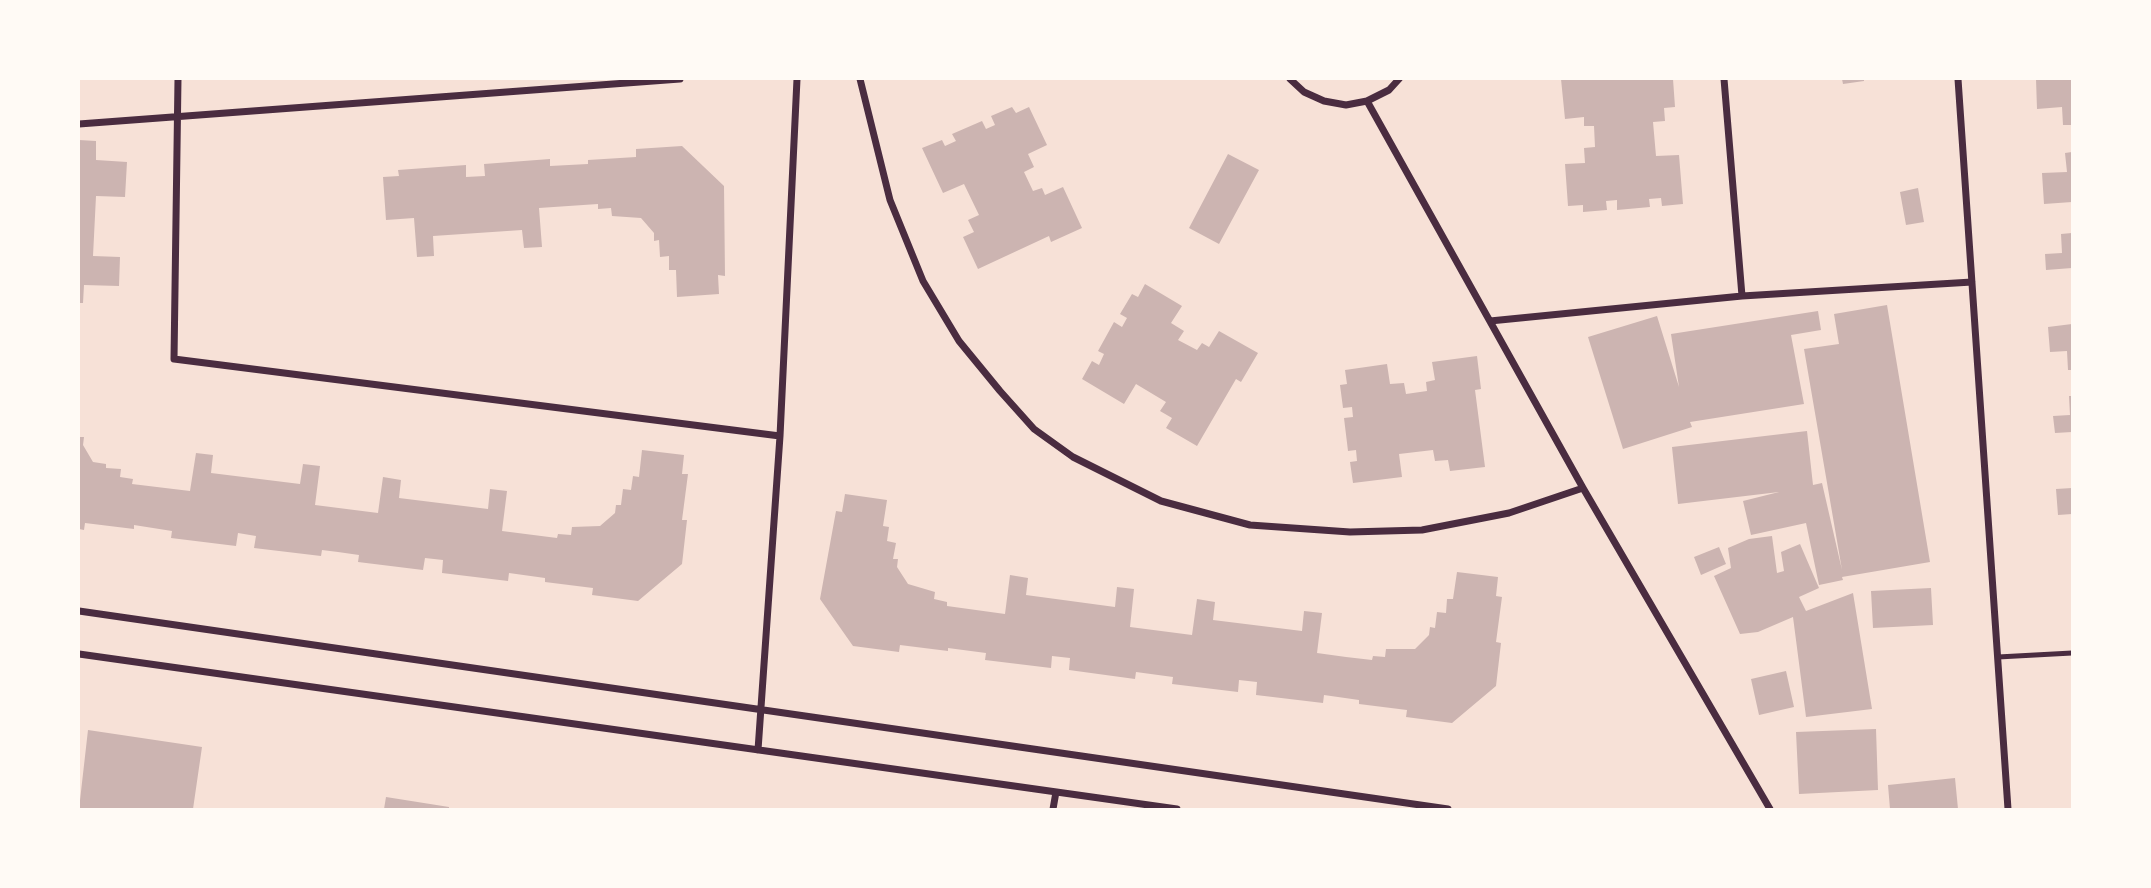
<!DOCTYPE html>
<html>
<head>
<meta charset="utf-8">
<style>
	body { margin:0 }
	#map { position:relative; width:2151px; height:888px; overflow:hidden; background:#f7e1d7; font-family:Inter,sans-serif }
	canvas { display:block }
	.frame { position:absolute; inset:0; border:80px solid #fffaf5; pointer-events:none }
</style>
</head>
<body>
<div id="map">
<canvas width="2151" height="888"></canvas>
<div class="frame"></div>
</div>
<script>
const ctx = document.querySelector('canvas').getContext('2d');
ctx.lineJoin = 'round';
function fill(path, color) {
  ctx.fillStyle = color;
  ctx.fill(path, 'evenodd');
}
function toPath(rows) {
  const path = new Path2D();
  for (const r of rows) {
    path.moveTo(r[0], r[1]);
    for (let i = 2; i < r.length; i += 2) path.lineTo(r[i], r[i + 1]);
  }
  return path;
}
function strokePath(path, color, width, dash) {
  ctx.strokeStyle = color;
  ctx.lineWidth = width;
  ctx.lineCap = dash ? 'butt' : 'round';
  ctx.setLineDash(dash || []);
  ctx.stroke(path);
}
fill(toPath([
	[1561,79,1673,79,1675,107,1664,108,1665,121,1653,122,1656,156,1679,155,1683,204,1662,206,1661,198,1649,199,1650,207,1617,210,1617,200,1606,201,1607,210,1583,212,1583,205,1568,206,1565,164,1585,163,1584,148,1595,147,1594,126,1584,126,1584,117,1565,119],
	[1842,79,1864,79,1864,81,1843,84],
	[2036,79,2072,79,2072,125,2063,125,2062,107,2037,109],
	[1012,107,1016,113,1029,107,1047,145,1028,154,1034,167,1024,172,1033,191,1042,188,1045,195,1063,187,1082,228,1051,242,1049,236,978,269,963,237,974,232,968,220,979,215,964,184,943,193,922,148,942,140,945,146,956,141,952,134,982,121,986,129,995,125,991,116],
	[79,140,96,141,96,160,127,162,125,197,96,196,93,256,120,257,119,286,84,285,83,303,79,303],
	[682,146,724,186,725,276,718,275,719,294,677,297,676,270,669,270,669,256,660,257,659,240,654,241,654,233,641,218,612,216,611,208,598,209,598,204,539,208,542,247,524,248,522,230,433,236,434,256,417,257,414,218,386,220,383,177,399,176,398,170,466,165,466,177,485,176,484,164,550,159,550,166,588,164,588,160,636,157,636,149],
	[2072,152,2072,202,2044,204,2042,173,2067,172,2065,153],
	[1228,154,1259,170,1219,244,1189,228],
	[1918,188,1924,222,1906,225,1900,192],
	[2072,233,2072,268,2046,270,2045,254,2062,253,2061,234],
	[1145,284,1182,306,1171,323,1184,331,1178,340,1197,350,1202,343,1209,347,1219,331,1258,353,1241,382,1236,379,1197,446,1166,428,1172,418,1160,411,1166,402,1136,384,1124,404,1082,379,1092,361,1099,365,1104,354,1098,351,1114,322,1122,327,1127,318,1120,314,1132,294,1138,297],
	[1887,305,1930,562,1842,577,1843,580,1819,585,1806,523,1751,535,1743,501,1779,492,1678,504,1672,447,1807,431,1813,485,1822,483,1842,570,1804,349,1839,344,1834,314],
	[1818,311,1821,330,1791,335,1804,404,1690,422,1692,427,1623,449,1588,337,1657,316,1679,387,1671,334],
	[2072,324,2072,370,2068,370,2067,351,2050,352,2048,327],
	[1477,356,1481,389,1475,390,1485,467,1450,471,1448,460,1435,461,1433,450,1399,454,1402,477,1353,483,1350,462,1357,461,1356,450,1348,451,1344,418,1353,417,1352,407,1343,408,1340,385,1347,384,1345,370,1387,364,1390,384,1404,383,1406,394,1427,391,1426,382,1435,380,1432,362],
	[2069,396,2072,396,2072,432,2055,433,2053,416,2070,415],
	[79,437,84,437,83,445,93,462,106,464,106,468,121,469,120,477,133,479,132,484,190,491,196,453,213,455,211,473,300,484,303,464,320,466,315,505,378,513,383,477,401,480,399,498,488,509,490,489,507,491,502,531,557,538,558,534,571,535,572,527,600,526,615,513,616,505,621,505,623,489,631,490,633,476,639,477,642,450,684,455,682,474,688,474,682,520,687,520,682,564,638,601,592,595,593,588,545,582,545,578,509,573,508,581,442,573,443,560,425,558,423,570,358,562,359,555,338,552,322,550,321,556,254,548,256,536,238,533,236,546,171,538,172,531,134,525,134,529,85,523,84,530,79,529],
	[2072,488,2072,514,2058,515,2056,489],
	[845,494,887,500,883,526,889,527,887,541,896,543,893,559,898,559,897,567,908,584,935,592,934,599,947,602,947,606,1005,614,1010,575,1028,578,1026,595,1115,607,1117,587,1134,589,1130,627,1192,635,1197,599,1215,602,1213,620,1302,631,1304,611,1322,613,1317,653,1346,657,1372,660,1373,656,1385,657,1386,649,1415,649,1429,635,1430,627,1435,628,1437,612,1446,613,1447,599,1453,599,1457,572,1498,577,1496,596,1502,597,1496,642,1501,643,1496,686,1452,723,1406,717,1407,710,1359,704,1359,700,1324,695,1323,703,1256,695,1257,682,1239,680,1238,692,1172,684,1173,677,1136,672,1135,679,1069,670,1070,658,1052,656,1051,668,985,660,986,653,948,648,948,651,900,645,899,652,853,646,820,599,836,511,842,512],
	[1772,536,1777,573,1784,571,1781,552,1800,544,1819,588,1799,597,1806,611,1853,593,1872,709,1806,717,1793,617,1758,632,1740,634,1714,576,1731,568,1728,548,1749,539],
	[1719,547,1726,564,1701,575,1694,557],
	[1931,588,1933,625,1873,628,1871,591],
	[1786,671,1794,707,1759,715,1751,679],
	[1876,729,1878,790,1799,794,1796,732],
	[88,730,202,747,193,809,79,809],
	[1955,778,1958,809,1890,809,1888,785],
	[386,797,449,807,449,809,384,809]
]), '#ccb4b1');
strokePath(toPath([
	[1998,657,2072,653]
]), '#4a2c40', 5);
strokePath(toPath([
	[178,79,174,359,780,436],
	[860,79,890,200,923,281,959,341,1000,391,1034,429,1073,457,1161,501,1250,525,1350,532,1422,530,1509,513,1583,488],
	[1290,79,1304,92,1324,101,1346,105,1367,101,1389,90,1399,79],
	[1724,79,1742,296],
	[1958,79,2008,809],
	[1367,101,1583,488,1770,809],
	[79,124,680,79],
	[1490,321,1742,296,1972,282],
	[79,611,1448,809],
	[79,654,1177,809],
	[758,750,780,436,797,79],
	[1053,809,1056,792]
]), '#4a2c40', 7);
</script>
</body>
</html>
